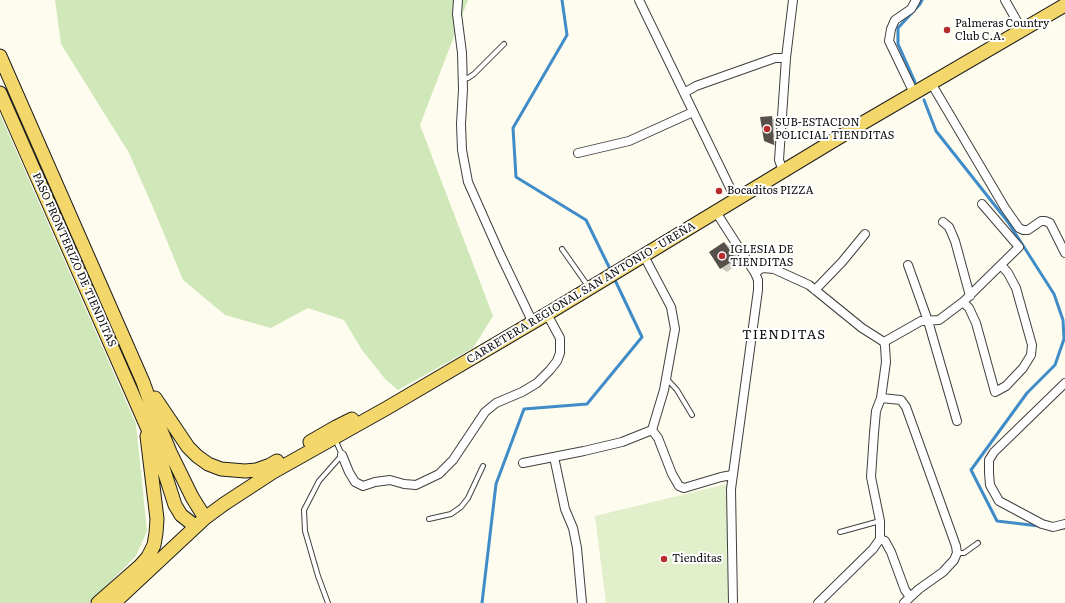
<!DOCTYPE html>
<html>
<head>
<meta charset="utf-8">
<style>
	body { margin:0 }
	canvas { display:block; background:#fefcee }
</style>
</head>
<body>
<canvas width="1065" height="603"></canvas>
<script>
const ctx = document.querySelector('canvas').getContext('2d');
ctx.lineJoin = 'round';
function fill(path, color) {
  ctx.fillStyle = color;
  ctx.fill(path, 'evenodd');
}
function toPath(rows) {
  const path = new Path2D();
  for (const r of rows) {
    path.moveTo(r[0], r[1]);
    for (let i = 2; i < r.length; i += 2) path.lineTo(r[i], r[i + 1]);
  }
  return path;
}
function strokePath(path, color, width, dash) {
  ctx.strokeStyle = color;
  ctx.lineWidth = width;
  ctx.lineCap = dash ? 'butt' : 'round';
  ctx.setLineDash(dash || []);
  ctx.stroke(path);
}
function write(font, color, halo, rows, align = 'center') {
  ctx.font = font + ' Literata,serif';
  ctx.lineWidth = 4;
  ctx.setLineDash([]);
  ctx.textBaseline = 'middle';
  ctx.strokeStyle = halo;
  ctx.fillStyle = color;
  for (const [text, x, y, turn = 0] of rows) {
    ctx.save();
    ctx.translate(x, y);
    ctx.rotate((+turn || 0) * Math.PI / 180);
    ctx.textAlign = isNaN(turn) ? turn : align;
    if (halo) ctx.strokeText(text, 0, 0);
    ctx.fillText(text, 0, 0);
    ctx.restore();
  }
}
fill(toPath([
	[55,0,468,0,420,125,493,316,473,348,398,390,386,380,362,350,344,320,308,308,271,328,225,315,183,280,155,212,129,153,61,44],
	[0,114,136,424,147,531,136,556,89,603,0,603]
]), '#cfe7b9');
fill(toPath([
	[727,484,729,603,606,603,595,516]
]), '#e1efcb');
fill(toPath([
	[771,117,774,119,776,146,768,142],
	[724,243,731,247,741,262,727,272,721,268,710,253]
]), '#0003');
strokePath(toPath([
	[562,0,567,35,513,128,516,177,586,220,611,271],
	[915,82,898,44,898,28,920,4,922,0],
	[924,100,936,131,1008,222,1054,294,1063,320,1064,339,1055,365,1027,393,971,470,997,521,1039,526],
	[482,603,496,484,524,409,587,404,642,337,614,278]
]), '#3f8cc8', 3);
fill(toPath([
	[772,116,774,145,764,141,760,117],
	[724,242,736,259,720,269,709,252]
]), '#564f4a');
const service = toPath([
	[463,79,468,78,474,74,504,44],
	[562,249,588,286],
	[666,378,677,390,692,415],
	[429,519,451,514,461,507,468,498,483,466],
	[840,532,880,521],
	[957,553,964,553,978,543],
	[328,603,318,576,305,531,304,510,319,481,342,455,335,439]
]);
const minor = toPath([
	[458,0,457,14,462,53,463,89,461,124,462,150,468,182,500,254,533,323],
	[639,0,736,200],
	[1005,0,1022,30],
	[931,83,1005,208,1019,228,1023,230,1028,230,1041,221,1045,221,1050,223,1065,253],
	[684,93,696,86,775,58,786,58],
	[914,93,889,41,891,29,895,20,911,9,916,0],
	[578,153,629,141,693,112],
	[783,171,779,160,786,58,793,0],
	[716,212,755,273,758,280,758,290,731,489,733,603],
	[943,222,949,227,955,241,970,296],
	[908,265,928,321,957,421],
	[755,273,762,268,774,269,809,285,862,328,884,342,885,346,886,362,881,398,876,411,874,433,871,477,880,521,880,539,873,549,818,603],
	[815,290,842,262,865,234],
	[963,302,969,308,976,323,995,392,1006,386,1023,368,1031,355,1032,345,1016,288,1008,273,1001,265],
	[884,342,921,321,939,320,963,302,1019,247,982,204],
	[1065,383,994,452,989,460,989,473,990,485,999,501,1042,524,1053,527,1065,524],
	[881,398,901,400,906,407,956,546,957,553,954,560,943,572,919,589,904,603],
	[652,430,658,438,672,474,679,486,684,488,721,477,732,475],
	[342,455,349,472,355,482,363,486,375,482,390,480,404,484,416,485,439,474,453,460,485,412,496,403,522,392,537,383,550,370,557,361,560,353,560,338,547,314],
	[554,457,565,509,573,528,577,548,582,603],
	[523,463,584,451,622,442,652,430,664,390,675,329,671,307,644,256],
	[880,539,885,541,891,552,905,590,910,597]
]);
const primary = toPath([
	[0,56,143,382,155,416,170,452,192,497,205,518],
	[0,93,158,452,175,505,181,515,195,526],
	[155,398,188,447,197,456,208,464,221,469,245,471,256,470,270,465,277,461],
	[310,442,336,427,352,419],
	[98,603,139,567,148,557,154,545,156,533,157,519,147,436],
	[114,603,205,518,224,504,273,472,387,408,547,314,861,124,1065,5]
]);
strokePath(service, '#404040', 6);
strokePath(minor, '#404040', 10);
strokePath(primary, '#1e1e1e', 15);
strokePath(service, '#fff', 4);
strokePath(minor, '#fff', 8);
strokePath(primary, '#f3d76a', 13);
for (const [x, y, r, color] of [
	[947,30,4,"#b82b2c"],
	[767,129,4,"#b82b2c"],
	[719,191,4,"#b82b2c"],
	[722,256,4,"#b82b2c"],
	[664,559,4,"#b82b2c"]
]) {
  const dot = new Path2D();
  dot.arc(x, y, r, 0, 2 * Math.PI);
  ctx.fillStyle = color;
  ctx.fill(dot);
  strokePath(dot, '#fff', 1.5);
}
write('11px', '#0d0d0d', '#fff', [
	["Palmeras Country",955,24],
	["Club C.A.",955,37],
	["SUB-ESTACION",775,123],
	["POLICIAL TIENDITAS",775,136],
	["Bocaditos PIZZA",727,191],
	["IGLESIA DE",730,250],
	["TIENDITAS",730,263],
	["Tienditas",672,559]
], 'left');
write('11px', '#0d0d0d', '#fff', [
	["PASO FRONTERIZO DE TIENDITAS",74,260,66],
	["CARRETERA REGIONAL SAN ANTONIO - UREÑA",581,293,-31]
]);
ctx.letterSpacing = '1px';
write('13px', '#0d0d0d', '#fff', [
	["TIENDITAS",784,335]
]);
ctx.letterSpacing = '0px';
</script>
</body>
</html>
